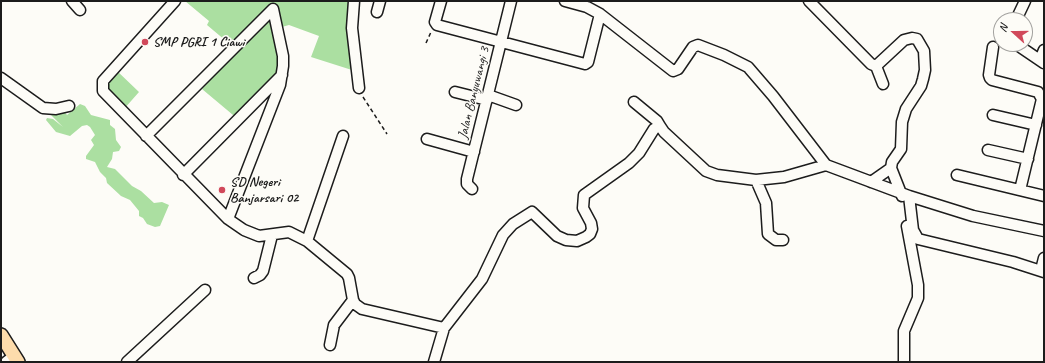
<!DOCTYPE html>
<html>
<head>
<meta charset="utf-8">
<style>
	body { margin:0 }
	#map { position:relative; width:1045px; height:363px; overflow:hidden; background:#fdfcf7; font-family:Caveat,sans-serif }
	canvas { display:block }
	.frame { position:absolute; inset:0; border:2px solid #1c1c1c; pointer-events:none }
	.north { position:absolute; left:993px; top:12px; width:40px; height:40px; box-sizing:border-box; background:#fdfcf7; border:1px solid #a3a29f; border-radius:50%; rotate:291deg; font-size:11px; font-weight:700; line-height:16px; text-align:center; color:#1c1c1c }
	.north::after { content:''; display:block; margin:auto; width:14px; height:18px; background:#d1495b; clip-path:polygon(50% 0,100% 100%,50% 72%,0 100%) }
</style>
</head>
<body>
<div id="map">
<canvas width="1045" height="363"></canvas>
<div class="frame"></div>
<div class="north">N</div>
</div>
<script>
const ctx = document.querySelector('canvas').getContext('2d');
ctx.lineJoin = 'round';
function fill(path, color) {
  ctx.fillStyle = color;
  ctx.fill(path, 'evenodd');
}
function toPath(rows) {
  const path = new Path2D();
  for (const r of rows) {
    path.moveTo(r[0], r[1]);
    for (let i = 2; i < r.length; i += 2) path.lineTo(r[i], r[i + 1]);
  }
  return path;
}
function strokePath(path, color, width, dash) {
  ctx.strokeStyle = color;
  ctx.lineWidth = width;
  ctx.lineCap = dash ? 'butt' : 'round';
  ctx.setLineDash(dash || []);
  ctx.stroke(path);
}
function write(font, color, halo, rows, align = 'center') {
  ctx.font = font + ' Caveat,sans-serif';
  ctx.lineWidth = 3;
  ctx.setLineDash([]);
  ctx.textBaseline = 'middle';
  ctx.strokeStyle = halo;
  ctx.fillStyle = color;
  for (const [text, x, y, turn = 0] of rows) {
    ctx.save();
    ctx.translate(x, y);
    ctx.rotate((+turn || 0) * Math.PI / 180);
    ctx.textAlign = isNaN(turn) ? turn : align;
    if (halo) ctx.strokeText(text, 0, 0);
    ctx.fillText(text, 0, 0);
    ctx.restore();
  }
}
fill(toPath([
	[185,1,351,1,360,53,356,59,355,71,311,57,319,36,289,25,278,28,286,61,239,120,202,89,245,42,232,46,207,25,209,21],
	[115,69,139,92,124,109,111,97,104,82],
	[80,104,85,106,91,115,110,120,110,125,115,129,116,140,121,147,119,151,113,152,112,159,107,167,115,169,132,186,141,191,154,203,162,202,169,205,160,226,155,227,147,224,143,218,139,216,139,211,130,200,121,196,107,183,106,178,100,172,95,162,86,159,86,156,94,145,91,140,95,135,90,127,87,125,82,126,70,136,56,132,46,120,47,118,53,119,63,127,51,115,52,110,64,111,67,115]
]), '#abdfa1');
const minor = toPath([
	[72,1,80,10],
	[175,1,103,81,103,91,228,219,244,230,259,236,289,232,307,241,347,274,349,278,353,300,355,304,362,309,444,328,482,279,503,235,513,224,532,212,557,236,566,240,577,241,586,237,590,234,592,229,591,223,583,208,584,195,629,163,639,153,654,129,660,126,664,132,706,171,717,175,756,180,784,177,826,165],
	[354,1,352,28,359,88],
	[441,1,435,22,437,25,585,64,588,62,600,14],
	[565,1,587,7,600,14,673,71,678,69,693,47,698,45,724,55,748,67,773,96,826,165,909,196,913,230,918,239,1013,262,1044,272],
	[809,1,871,64,876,66,883,84],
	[377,12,380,1],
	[1016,20,1025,1],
	[1016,44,1044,63],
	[993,47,989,75,990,78,992,80,1038,92,1042,99,1020,190],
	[1040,60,1044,50],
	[876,66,904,40,912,38,917,39,924,51,925,70,923,79,921,86,906,109,902,122,901,149,892,162,891,168,902,196],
	[1,78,43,108,56,109,69,106],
	[455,92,487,100],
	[488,95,516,105],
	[634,102,657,121,660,126],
	[993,115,1036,125],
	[146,136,273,9,283,56,283,66,280,85,228,219],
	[427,139,474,152],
	[988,150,1028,159],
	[183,175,282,75],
	[957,175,1044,196],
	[756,180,766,203,768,234,776,240,783,240],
	[871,182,891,168],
	[472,189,467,184,467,179,511,1],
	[909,196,973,216,1044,231],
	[307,241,343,136],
	[1041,270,1044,258],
	[254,278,260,275,263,271,272,235],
	[330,345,334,325,353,300],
	[6,362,14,356],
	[127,362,205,290],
	[434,362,444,328],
	[904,362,904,331,918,298,918,285,907,226]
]);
const major = toPath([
	[1,335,18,362]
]);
strokePath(minor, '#1c1c1c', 13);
strokePath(major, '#1c1c1c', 16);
strokePath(toPath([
	[426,43,431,32],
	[363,97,387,134]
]), '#1c1c1c', 1.5, [4, 3]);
strokePath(minor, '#fdfcf7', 10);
strokePath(major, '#fddcac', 13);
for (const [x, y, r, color] of [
	[145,42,4,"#d1495b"],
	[222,190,4,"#d1495b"]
]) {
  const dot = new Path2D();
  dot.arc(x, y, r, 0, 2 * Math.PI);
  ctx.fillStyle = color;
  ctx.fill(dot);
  strokePath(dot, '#fdfcf7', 1.5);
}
write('bold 14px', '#1c1c1c', '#fdfcf7', [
	["SMP PGRI 1 Ciawi",153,42],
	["SD Negeri",230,182],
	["Banjarsari 02",230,198]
], 'left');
write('14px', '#1c1c1c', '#fdfcf7', [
	["Jalan Banyuwangi 3",474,93,-76]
]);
</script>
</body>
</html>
